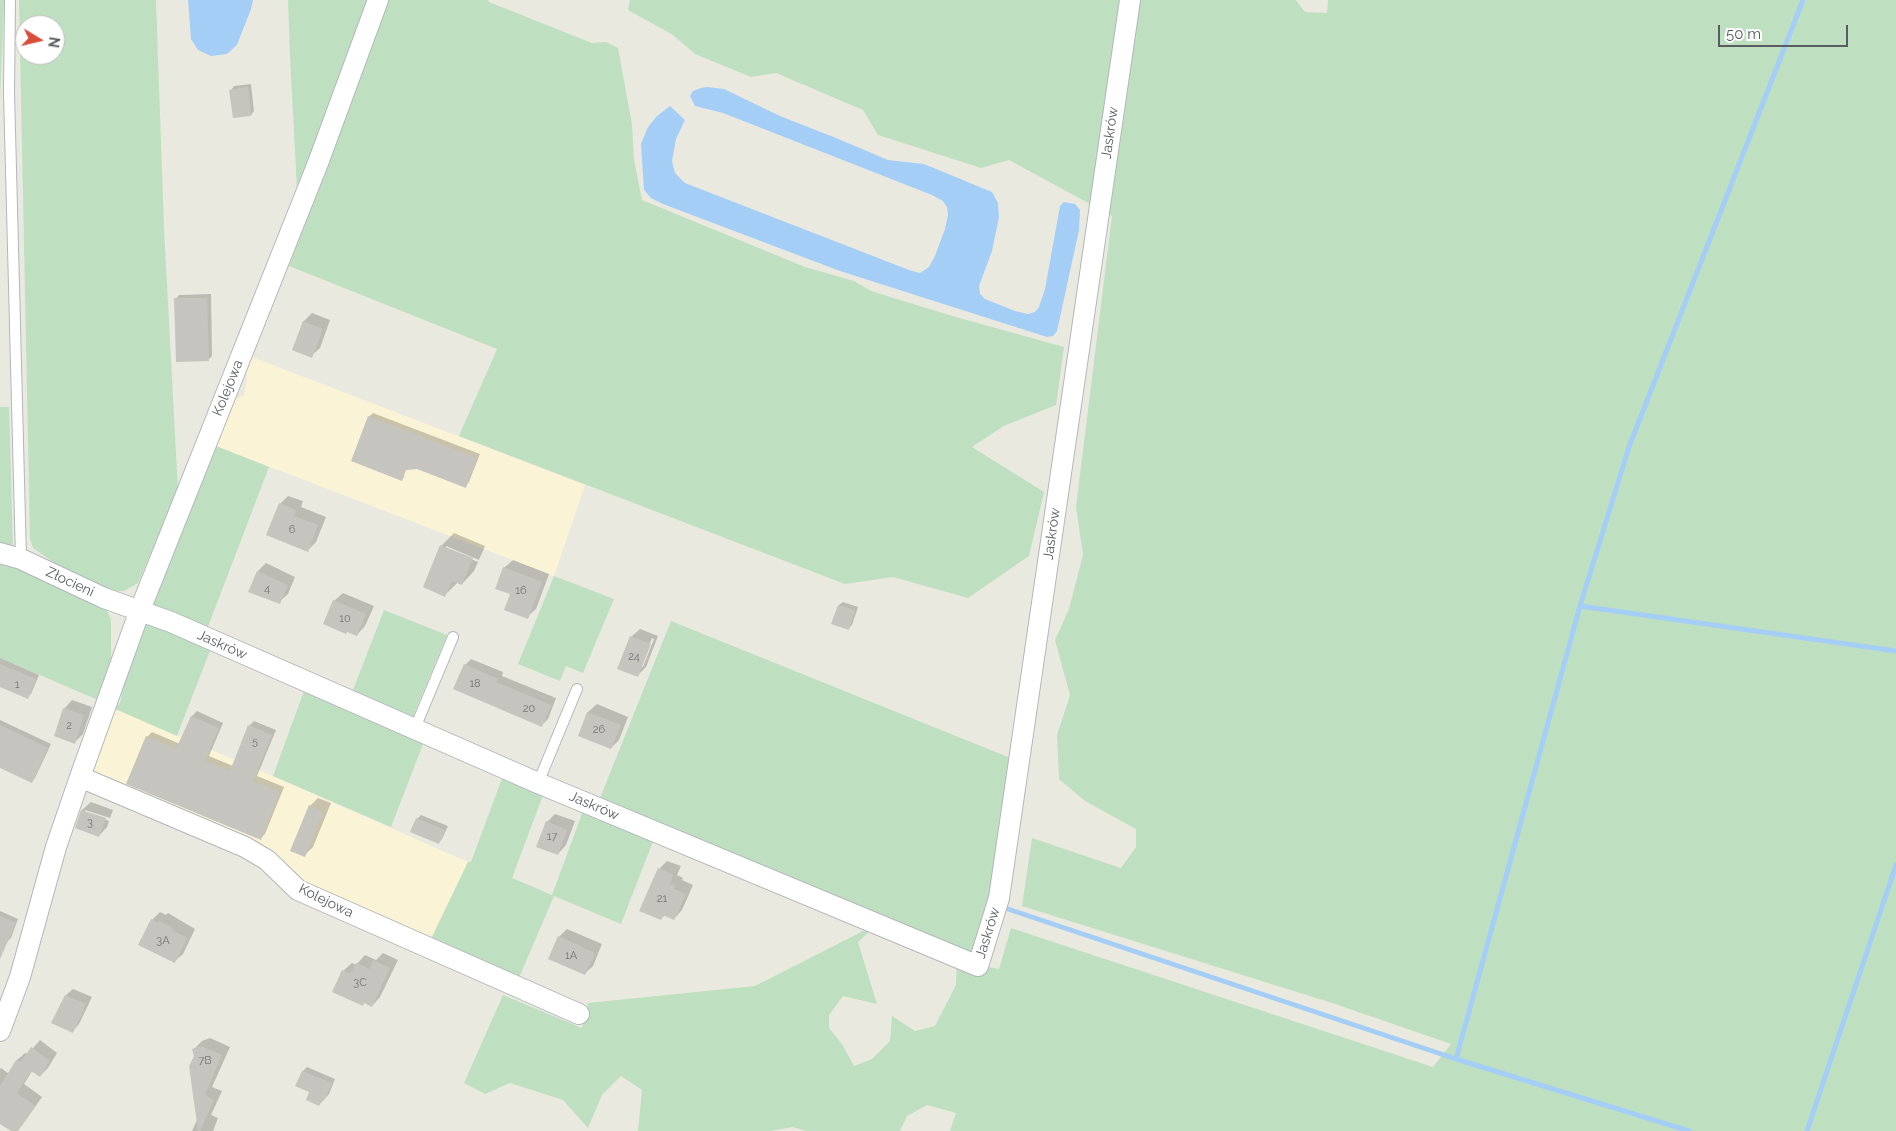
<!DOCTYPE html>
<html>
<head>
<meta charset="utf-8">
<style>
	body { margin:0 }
	#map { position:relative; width:1896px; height:1131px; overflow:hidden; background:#eae9e0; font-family:Raleway,sans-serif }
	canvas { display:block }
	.north { position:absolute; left:15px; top:15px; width:50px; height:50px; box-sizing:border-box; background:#fff; border:1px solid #bdbebf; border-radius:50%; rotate:99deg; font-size:14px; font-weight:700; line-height:20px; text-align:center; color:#595c60 }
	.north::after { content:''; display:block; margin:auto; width:18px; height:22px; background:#d74e39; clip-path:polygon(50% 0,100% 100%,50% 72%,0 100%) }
	.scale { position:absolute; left:1718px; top:25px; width:130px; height:22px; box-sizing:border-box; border:2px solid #595c60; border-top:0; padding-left:6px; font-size:15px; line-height:18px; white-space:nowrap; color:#595c60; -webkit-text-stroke:4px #fff; paint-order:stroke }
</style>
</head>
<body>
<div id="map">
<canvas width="1896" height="1131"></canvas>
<div class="north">N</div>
<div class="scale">50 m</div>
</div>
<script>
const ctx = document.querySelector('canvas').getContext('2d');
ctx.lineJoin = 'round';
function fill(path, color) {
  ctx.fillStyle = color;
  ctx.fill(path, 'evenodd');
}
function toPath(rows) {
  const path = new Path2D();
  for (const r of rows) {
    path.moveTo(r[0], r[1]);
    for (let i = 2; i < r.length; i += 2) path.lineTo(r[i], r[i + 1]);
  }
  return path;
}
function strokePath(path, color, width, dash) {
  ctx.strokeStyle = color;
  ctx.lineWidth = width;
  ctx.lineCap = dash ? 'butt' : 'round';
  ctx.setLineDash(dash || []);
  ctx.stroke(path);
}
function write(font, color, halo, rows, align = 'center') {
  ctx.font = font + ' Raleway,sans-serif';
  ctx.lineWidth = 4.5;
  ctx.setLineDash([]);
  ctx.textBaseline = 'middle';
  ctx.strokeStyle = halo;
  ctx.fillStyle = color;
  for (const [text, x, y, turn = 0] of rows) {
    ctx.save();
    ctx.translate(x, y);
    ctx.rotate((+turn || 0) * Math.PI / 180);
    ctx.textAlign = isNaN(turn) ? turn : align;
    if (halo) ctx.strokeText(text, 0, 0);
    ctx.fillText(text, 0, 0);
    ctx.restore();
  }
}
fill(toPath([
	[252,357,585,485,554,576,216,446,235,399,244,395,247,380,246,373],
	[113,708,273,776,468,862,430,941,294,880,89,774]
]), '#faf3d6');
fill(toPath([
	[0,0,4,0,0,100],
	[19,0,156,0,164,228,178,491,138,583,124,591,110,591,79,580,33,548,30,539],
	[25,25,55,25,55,55,25,55],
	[288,0,370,0,297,190,290,57],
	[389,0,488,0,489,2,592,43,606,42,618,48,632,124,634,160,642,200,805,267,854,281,871,291,949,315,1064,347,1056,405,1004,426,972,447,1044,492,1029,556,968,598,893,577,845,584,459,436,497,349,289,266],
	[630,0,1296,0,1305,12,1327,13,1328,0,1896,0,1896,1131,950,1131,956,1113,927,1105,907,1116,900,1131,806,1131,793,1127,770,1131,638,1131,642,1090,621,1076,602,1095,588,1128,563,1100,510,1083,485,1094,464,1083,503,995,582,1028,588,1003,755,986,877,924,598,803,671,621,1018,761,988,967,999,969,1011,928,1433,1067,1451,1044,1332,1003,1022,906,1032,838,1121,868,1136,847,1136,829,1085,801,1059,779,1057,735,1070,695,1055,640,1069,609,1083,555,1076,507,1112,216,1009,160,981,168,878,135,863,110,776,73,751,77,695,54,673,35,628,10],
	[878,924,957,955,956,985,935,1026,915,1031,892,1016,890,1041,872,1059,854,1066,842,1044,829,1028,829,1015,843,996,877,1004,858,942],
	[0,407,9,407,13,549,0,546],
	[216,446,269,467,206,632,151,607],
	[0,561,7,562,99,603,107,611,111,619,111,658,98,700,0,658],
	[554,576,614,599,583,673,566,666,560,681,518,664],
	[384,610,447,635,413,716,407,718,351,695],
	[149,623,211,648,177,736,113,708,114,705,119,705,122,695,118,692,141,627],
	[305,688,425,739,391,827,273,776],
	[504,773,545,790,512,878,552,895,583,811,654,839,621,924,554,896,518,980,430,941,468,862,471,862]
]), '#bee0c0');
fill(toPath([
	[188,0,253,0,251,9,237,45,227,54,211,56,198,50,191,39],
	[707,87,724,89,780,116,836,138,888,160,924,164,992,192,998,203,999,217,992,251,979,286,980,294,985,299,1015,311,1028,314,1035,312,1039,307,1045,289,1060,206,1064,202,1075,204,1080,210,1079,230,1057,331,1053,336,1047,337,840,271,663,204,651,198,644,190,641,144,648,127,657,116,670,106,685,120,676,139,672,161,675,173,685,183,909,270,920,273,929,267,935,256,945,229,948,215,947,207,943,201,932,195,723,113,695,106,690,96,693,91,701,88]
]), '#a5cef6');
fill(toPath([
	[251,84,254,111,251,115,231,90,234,86],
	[211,294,212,356,208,360,176,299,179,295],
	[312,313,330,320,320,348,311,356,293,349,304,321],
	[373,413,480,454,469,482,465,486,418,468,408,468,405,476,410,464,407,464,402,476,405,476,402,479,369,417],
	[288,496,303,501,301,507,326,517,316,542,308,550,280,504],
	[454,533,485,546,479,560,446,546,446,548,478,562,474,571,462,584,458,582,445,595,424,587,441,546],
	[513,560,549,574,536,609,527,617,511,593,504,568],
	[266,563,295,577,288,594,279,602,258,571],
	[343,593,374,606,365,626,357,635,334,601],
	[843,602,858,607,852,625,848,629,839,605],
	[640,629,658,636,646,667,637,676,631,637],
	[652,638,654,639,643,667,640,667],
	[0,658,39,675,31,694,27,697,0,686],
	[471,659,503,672,502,676,556,698,548,719,542,725,465,665],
	[72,700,92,707,83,734,75,742,64,709],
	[597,704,628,717,619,740,611,748,579,735,588,712],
	[197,711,223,723,209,756,233,766,249,726,254,721,276,730,257,776,284,787,265,834,260,839,147,737,152,732,180,744,192,716],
	[0,720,51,744,35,778,32,782,0,767],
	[318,798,331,803,313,847,305,855,310,806],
	[91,802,113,810,110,818,85,810,85,812,109,821,107,827,99,836,76,828,82,810],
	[555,814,575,821,566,845,558,854,547,822],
	[421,815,448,826,442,839,438,843,417,819],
	[667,861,681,866,677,875,683,878,682,880,693,885,682,910,674,919,665,915,661,919,659,869],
	[0,911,18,919,11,938,7,942,0,938],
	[160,912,166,915,168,913,195,929,183,954,174,962,152,920],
	[567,929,602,944,593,966,584,974,559,937],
	[383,953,398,960,380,997,372,1006,343,971,352,963,356,965,365,955,376,960],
	[73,989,92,997,79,1024,73,1031,53,1022,66,995],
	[210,1038,230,1047,212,1087,222,1091,211,1115,218,1118,213,1131,192,1131,197,1120,195,1056,193,1050,202,1041],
	[40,1040,57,1053,48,1068,40,1076,32,1071,24,1084,42,1097,23,1124,17,1131,14,1131,0,1122,0,1069,1,1068,9,1074,17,1060,25,1053,28,1054],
	[307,1067,335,1079,329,1094,319,1105,311,1091,297,1085,303,1071]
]), '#0003');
strokePath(toPath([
	[1580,606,1896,651],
	[1005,908,1456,1059,1689,1131],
	[1456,1059,1580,606,1629,447,1803,0],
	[1807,1131,1896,865]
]), '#a5cef6', 5);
fill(toPath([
	[248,87,251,116,233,118,229,90],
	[174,298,207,298,209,361,176,362],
	[303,321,323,329,312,358,292,350],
	[368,416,477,458,466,488,417,469,406,470,402,481,351,461],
	[279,503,296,510,294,516,318,525,308,552,266,535],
	[440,545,473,558,462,585,452,581,445,597,423,587],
	[503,567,542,582,528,619,504,610,510,594,495,589],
	[257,571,288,585,280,604,248,592],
	[333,600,366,614,357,636,347,632,346,634,323,624],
	[838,605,855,610,849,630,831,624],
	[630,636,651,644,638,677,617,669],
	[0,664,36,679,28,699,0,687],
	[464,664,498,679,496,682,551,705,542,727,453,689],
	[63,708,84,715,75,744,54,736],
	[587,712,621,725,611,749,578,736],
	[191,716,219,728,205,761,230,771,248,725,272,735,253,781,280,792,261,840,126,784,146,736,176,749],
	[0,725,48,748,32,783,0,768],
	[309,805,323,812,305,857,290,851],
	[81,810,106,818,99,837,75,828],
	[416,818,445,830,439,844,410,832],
	[546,821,567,830,558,855,536,847],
	[658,868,673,875,670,884,675,886,674,889,686,894,674,920,663,915,661,920,639,911],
	[0,916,16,923,0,959],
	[151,919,158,923,159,921,173,928,172,930,187,938,175,963,138,945],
	[558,936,595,953,585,975,548,959],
	[373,960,390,968,372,1007,364,1003,363,1006,332,992,342,970,350,974,356,963,370,969],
	[65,995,86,1004,73,1033,51,1023],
	[201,1046,222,1055,205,1095,214,1100,200,1131,198,1131,189,1066,194,1056,192,1049],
	[31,1047,50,1061,40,1077,31,1071,17,1093,35,1106,18,1131,11,1131,0,1124,0,1086,16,1060,21,1062],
	[302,1071,332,1083,325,1099,323,1098,319,1106,306,1100,309,1092,295,1086]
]), '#c6c4be');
const service = toPath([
	[10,0,9,92,21,559],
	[415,728,453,637],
	[538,783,577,689]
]);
const minor = toPath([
	[0,553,21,559,104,598,171,622,538,783,978,966,999,898,1130,0],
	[80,777,245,847,267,860,298,890,579,1014],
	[0,1031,20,977,56,847,80,777,140,610,318,163,378,0]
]);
strokePath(service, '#b3b6ba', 12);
strokePath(minor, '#b3b6ba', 22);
strokePath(service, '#fff', 10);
strokePath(minor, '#fff', 20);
write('11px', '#747678', null, [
	["6",292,530],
	["4",267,589],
	["16",521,591],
	["10",345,619],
	["24",634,657],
	["18",475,684],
	["1",17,685],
	["20",529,709],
	["2",69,726],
	["26",599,730],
	["5",255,742],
	["3",90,823],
	["17",552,837],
	["21",662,899],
	["3A",163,941],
	["1A",571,956],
	["3C",360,983],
	["7B",205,1061]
]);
write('14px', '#595c60', '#fff', [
	["Jaskrów",1110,133,-82],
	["Kolejowa",228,388,-68],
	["Jaskrów",1052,534,-82],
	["Złocieni",70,582,25],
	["Jaskrów",222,645,24],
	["Jaskrów",594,806,23],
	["Kolejowa",326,901,26],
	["Jaskrów",988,933,-73]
]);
</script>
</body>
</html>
